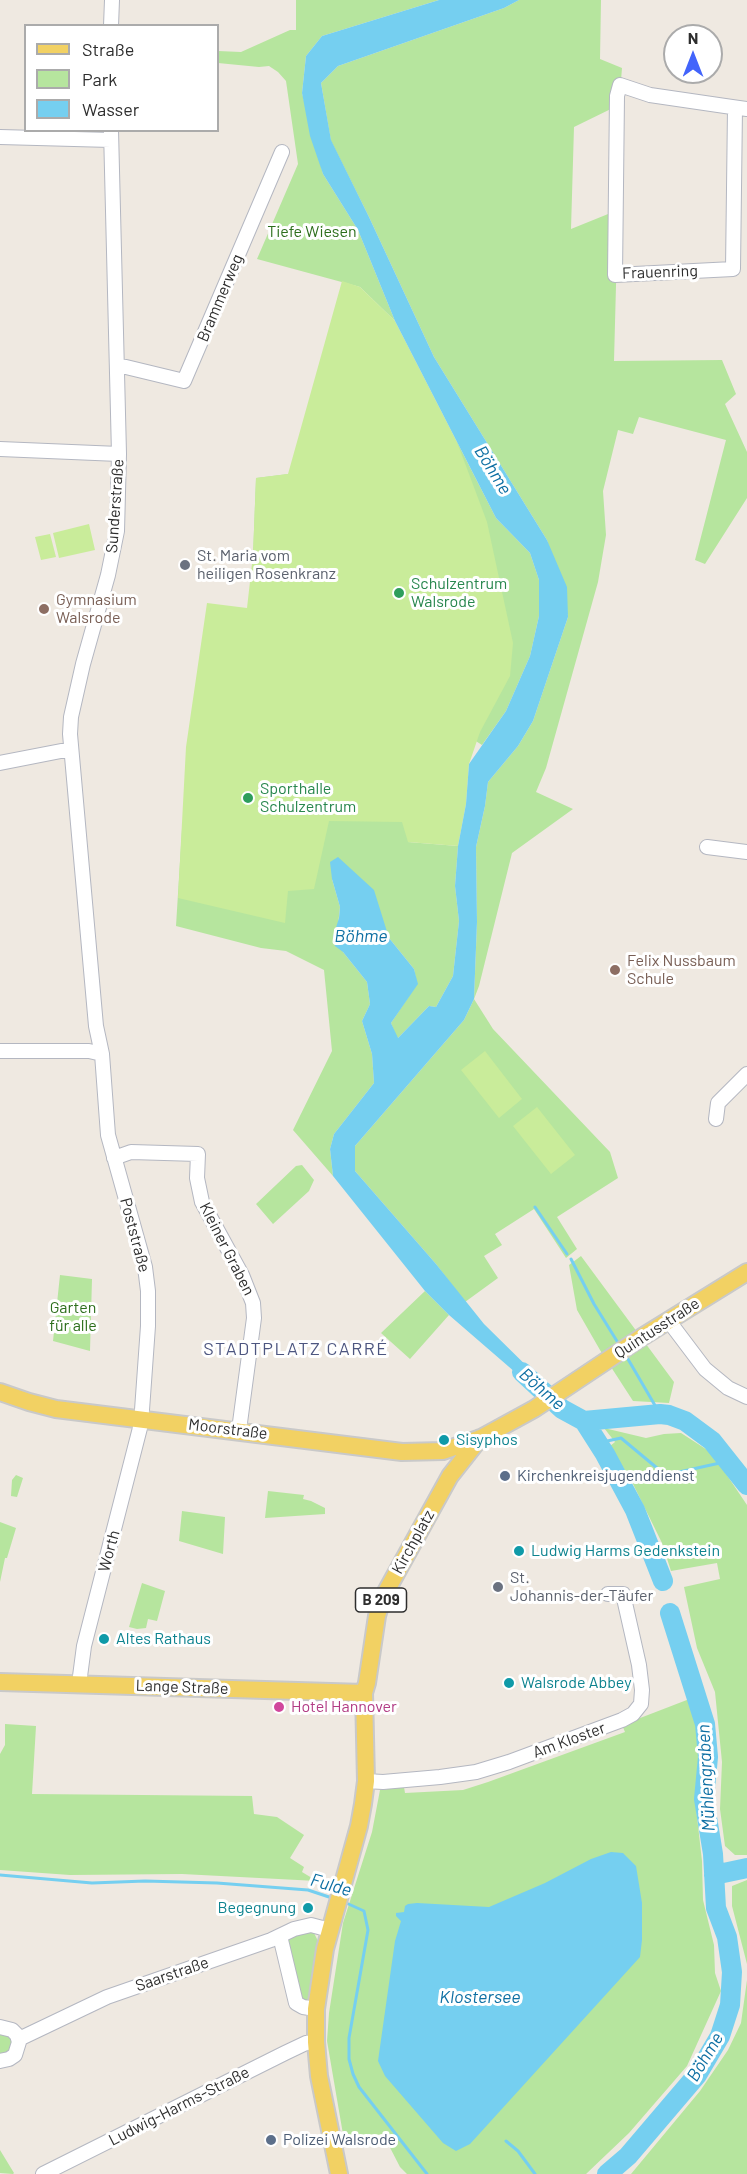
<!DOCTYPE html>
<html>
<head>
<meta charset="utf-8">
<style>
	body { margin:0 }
	#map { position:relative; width:747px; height:2174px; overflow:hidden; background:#efe9e1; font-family:Barlow,sans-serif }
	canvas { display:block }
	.legend { position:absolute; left:24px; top:24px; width:195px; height:108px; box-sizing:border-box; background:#fff; border:2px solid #ababab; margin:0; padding:8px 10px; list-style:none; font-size:18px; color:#2e2e2e }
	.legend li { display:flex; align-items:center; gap:12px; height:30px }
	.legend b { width:30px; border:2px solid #ababab }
	.north { position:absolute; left:663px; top:24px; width:60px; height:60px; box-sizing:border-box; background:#fff; border:2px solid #ababab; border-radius:50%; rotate:0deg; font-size:16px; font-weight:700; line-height:24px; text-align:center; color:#2e2e2e }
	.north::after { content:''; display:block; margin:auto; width:21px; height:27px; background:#4264fb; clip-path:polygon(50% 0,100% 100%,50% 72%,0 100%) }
</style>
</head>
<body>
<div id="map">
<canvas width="747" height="2174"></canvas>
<ul class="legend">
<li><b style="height:8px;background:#f2d163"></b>Straße</li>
<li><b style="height:16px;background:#b6e59e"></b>Park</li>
<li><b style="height:16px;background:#75cff0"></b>Wasser</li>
</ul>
<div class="north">N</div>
</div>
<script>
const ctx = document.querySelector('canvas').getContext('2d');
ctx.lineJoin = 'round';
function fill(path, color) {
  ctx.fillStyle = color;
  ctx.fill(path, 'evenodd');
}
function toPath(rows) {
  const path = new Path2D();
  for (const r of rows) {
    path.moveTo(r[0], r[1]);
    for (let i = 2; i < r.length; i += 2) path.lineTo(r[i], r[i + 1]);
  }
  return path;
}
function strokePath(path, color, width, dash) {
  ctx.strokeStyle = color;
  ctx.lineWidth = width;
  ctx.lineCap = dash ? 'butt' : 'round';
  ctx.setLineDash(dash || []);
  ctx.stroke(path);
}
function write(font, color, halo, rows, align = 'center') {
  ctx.font = font + ' Barlow,sans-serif';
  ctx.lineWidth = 6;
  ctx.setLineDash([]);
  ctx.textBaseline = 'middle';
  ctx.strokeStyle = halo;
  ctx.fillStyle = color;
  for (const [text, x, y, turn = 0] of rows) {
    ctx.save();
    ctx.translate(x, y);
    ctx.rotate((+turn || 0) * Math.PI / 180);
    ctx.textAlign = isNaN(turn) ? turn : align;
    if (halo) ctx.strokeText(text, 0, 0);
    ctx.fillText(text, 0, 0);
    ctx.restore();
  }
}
fill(toPath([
	[296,0,439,0,322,36,306,56,302,93,323,174,358,230,395,321,360,287,257,259,298,164,286,81,278,72,269,66,259,67,218,63,218,51,241,52,290,30,296,30],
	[519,0,601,0,600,59,622,68,619,105,574,127,571,229,618,210,614,361,722,360,736,394,725,404,747,452,747,498,705,564,695,560,726,440,639,417,633,434,618,430,603,491,606,535,598,582,546,768,536,792,573,809,512,853,479,986,474,999,493,1029,610,1152,618,1178,557,1217,577,1249,566,1258,534,1209,495,1234,502,1245,484,1256,498,1278,465,1302,436,1264,355,1171,355,1146,464,1020,474,999,477,922,476,847,485,806,488,782,518,746,533,721,568,617,547,540,434,357,369,217,331,141,321,83,338,66,504,8],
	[436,438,457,442,496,518,530,553,539,580,539,616,530,656,506,711,482,745,468,736,253,555,256,478,288,474],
	[431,760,408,842,458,846,455,886,459,921,453,976,436,1007,429,1006,397,1039,391,1023,417,984,414,969,389,938,381,918,332,879,340,907,338,925,343,952,367,982,370,1004,362,1021,372,1054,374,1083,334,1134,330,1149,333,1176,293,1130,332,1051,324,970,286,951,261,948,176,926,182,829,300,785],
	[302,1165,314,1180,309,1191,273,1224,256,1204,296,1166],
	[581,1256,674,1382,669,1403,633,1401,600,1350,577,1310,569,1265],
	[60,1275,92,1279,90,1351,53,1341],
	[425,1291,449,1315,410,1359,381,1333],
	[604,1428,646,1438,664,1434,681,1433,712,1453,747,1505,747,1855,735,1855,725,1846,720,1809,722,1762,715,1692,697,1648,684,1587,720,1579,717,1563,671,1571,662,1543,633,1484,610,1446,615,1442],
	[16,1475,23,1478,17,1497,11,1496,12,1480],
	[268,1491,304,1495,303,1499,311,1501,325,1508,325,1514,265,1518],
	[182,1511,225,1517,223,1554,179,1541],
	[0,1522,16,1528,7,1558,5,1558,0,1582],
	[142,1583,165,1591,157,1621,148,1619,146,1628,137,1629,129,1627],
	[692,1698,702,1758,695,1799,702,1861,703,1900,714,1945,715,1973,721,1991,687,2066,629,2133,586,2174,407,2174,400,2167,383,2134,344,2140,327,2041,329,2013,343,1923,372,1832,380,1790,404,1787,405,1793,463,1790,488,1782,625,1732,622,1725],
	[5,1724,36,1726,32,1794,252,1796,254,1814,277,1817,304,1835,290,1858,304,1867,302,1872,317,1881,182,1874,70,1875,0,1870,0,1754,5,1745],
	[747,1880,747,1964,732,1906,732,1886],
	[306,1931,314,1933,318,1941,310,1998,308,2000,303,2001,300,1999,286,1938],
	[747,1980,747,2174,631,2174,700,2091,728,2050,741,2023],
	[0,2033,6,2034,12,2039,12,2047,8,2053,0,2054],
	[0,2150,14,2173,13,2174,0,2173]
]), '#b6e59e');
fill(toPath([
	[342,281,360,287,395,321,457,442,487,522,513,643,510,676,480,732,469,764,466,804,458,846,408,842,402,822,329,821,314,889,288,891,285,923,178,898,186,747,207,603,247,608,253,555,256,478,288,474],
	[89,524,95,550,59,558,53,533],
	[50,534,56,557,41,560,35,537],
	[485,1051,522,1099,499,1118,461,1070],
	[537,1107,575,1155,551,1174,513,1126]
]), '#c9ec9a');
fill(toPath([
	[439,0,519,0,504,8,338,66,321,83,331,140,369,217,434,357,547,540,567,587,568,617,533,721,518,746,488,782,485,806,476,847,477,922,474,999,464,1020,355,1146,355,1171,436,1264,484,1324,548,1387,538,1392,449,1315,425,1291,333,1176,330,1149,334,1134,374,1083,372,1054,362,1021,370,1004,367,982,343,952,335,946,333,937,339,918,340,907,332,879,330,862,338,857,374,890,389,938,414,969,418,984,391,1023,398,1038,429,1006,436,1007,453,976,459,921,455,886,458,846,466,804,469,764,506,711,530,656,539,616,539,580,530,553,496,518,395,321,358,230,323,174,310,136,302,93,306,56,322,36],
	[611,1852,623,1853,636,1866,642,1903,642,1940,640,1957,470,2144,456,2151,443,2143,385,2076,378,2061,395,1941,401,1921,396,1916,396,1913,404,1912,405,1906,408,1904,417,1903,489,1907,545,1883,591,1859]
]), '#75cff0');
strokePath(toPath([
	[535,1207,567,1254],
	[571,1259,594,1304,620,1346],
	[625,1354,660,1414],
	[598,1443,621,1438,663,1473,670,1474,729,1461],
	[0,1875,92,1883,145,1881,217,1883,308,1890,332,1898],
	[344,1902,364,1911,368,1930,349,2038,349,2059,353,2074,359,2087,427,2174],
	[506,2141,518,2151,535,2174]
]), '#75cff0', 3);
strokePath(toPath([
	[522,1372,562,1409,584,1421,660,1414,669,1415,685,1421,712,1441,747,1485],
	[584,1421,605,1454,635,1510,663,1581],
	[714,1875,747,1868],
	[607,2174,628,2156,697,2075,720,2036,730,2005,732,1972,727,1937,716,1908,713,1854,704,1799,708,1757,705,1724,670,1613]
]), '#75cff0', 20);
const minor = toPath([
	[111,26,112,0],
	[735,108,733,269,615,275,617,96,620,85,650,95,725,106,747,109],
	[0,137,111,140],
	[117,366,126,367,184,381,282,152],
	[0,449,119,454],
	[0,763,61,751,71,751],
	[707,847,747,852],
	[0,1051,89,1051,102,1054],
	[716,1119,718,1103,747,1074],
	[114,1158,131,1152,198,1154,197,1178,202,1202,242,1275,253,1303,254,1318,239,1430],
	[668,1320,705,1369,728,1388,747,1397],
	[79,1684,84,1646,141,1424,148,1326,148,1291,145,1267,108,1135,102,1054,96,1026,70,734,71,717,83,664,108,575,117,531,119,454,111,130],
	[366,1781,383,1782,440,1777,476,1772,509,1762,622,1720,633,1714,641,1704,642,1690,639,1665,623,1594,608,1594],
	[280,1936,296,2003,303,2007,316,2009],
	[0,2027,12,2030,17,2035,19,2042,15,2055,9,2059,0,2061],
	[19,2039,107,1997,271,1940,294,1929,311,1925,330,1930],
	[43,2174,285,2053,306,2043,316,2042]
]);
const major = toPath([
	[0,1392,29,1402,56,1409,402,1452,443,1451,481,1438,534,1409,642,1337,747,1272],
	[0,1682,364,1693],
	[339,2174,319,2076,316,2042,316,2009,325,1949,359,1826,363,1804,366,1781,364,1693,367,1683,377,1616,382,1599,450,1476,480,1438]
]);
strokePath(minor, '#b4b7c1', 16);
strokePath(major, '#c9c9c9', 20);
strokePath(minor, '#fff', 14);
strokePath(major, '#f2d163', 16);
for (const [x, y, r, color] of [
	[185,565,6,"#6b7280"],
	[399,593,6,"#2e9e5b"],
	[44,609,6,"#8d6e63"],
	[248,798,6,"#2e9e5b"],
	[615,970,6,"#8d6e63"],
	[444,1440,6,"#0f9aa8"],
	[505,1476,6,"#5c6f8a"],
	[519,1551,6,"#0f9aa8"],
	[498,1587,6,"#6b7280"],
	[104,1639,6,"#0f9aa8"],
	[509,1683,6,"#0f9aa8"],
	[279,1707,6,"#d1479c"],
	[308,1908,6,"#0f9aa8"],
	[271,2140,6,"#5c6f8a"]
]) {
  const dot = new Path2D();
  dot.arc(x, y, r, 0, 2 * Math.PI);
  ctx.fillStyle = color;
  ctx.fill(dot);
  strokePath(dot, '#fff', 2);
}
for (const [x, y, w] of [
	[381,1600,51]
]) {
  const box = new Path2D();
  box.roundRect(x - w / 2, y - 12, w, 24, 4.5);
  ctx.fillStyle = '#fff';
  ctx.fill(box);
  strokePath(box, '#2e2e2e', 1.5);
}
write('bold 15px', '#2e2e2e', null, [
	["B 209",381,1600]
]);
write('16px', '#2c6e1b', '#fff', [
	["Tiefe Wiesen",312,232],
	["Garten",73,1308],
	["für alle",73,1326]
]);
write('16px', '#2e2e2e', '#fff', [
	["Frauenring",660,272,-2],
	["Brammerweg",220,298,-67],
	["Sunderstraße",115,506,-86],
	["Poststraße",135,1235,75],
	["Kleiner Graben",227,1249,63],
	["Quintusstraße",657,1328,-33],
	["Moorstraße",228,1429,7],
	["Kirchplatz",413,1542,-61],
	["Worth",109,1551,-75],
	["Lange Straße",182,1687,2],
	["Am Kloster",569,1740,-20],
	["Saarstraße",172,1974,-19],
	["Ludwig-Harms-Straße",179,2106,-27]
]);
write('16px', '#5b616d', '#fff', [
	["St. Maria vom",197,556],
	["heiligen Rosenkranz",197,574],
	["St.",510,1578],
	["Johannis-der-Täufer",510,1596]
], 'left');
write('16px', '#27864d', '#fff', [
	["Schulzentrum",411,584],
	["Walsrode",411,602],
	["Sporthalle",260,789],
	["Schulzentrum",260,807]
], 'left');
write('16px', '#785e54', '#fff', [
	["Gymnasium",56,600],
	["Walsrode",56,618],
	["Felix Nussbaum",627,961],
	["Schule",627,979]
], 'left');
write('16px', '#0d838f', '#fff', [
	["Sisyphos",456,1440],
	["Ludwig Harms Gedenkstein",531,1551],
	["Altes Rathaus",116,1639],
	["Walsrode Abbey",521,1683],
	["Begegnung",296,1908,"right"]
], 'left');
write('16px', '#4e5e75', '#fff', [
	["Kirchenkreisjugenddienst",517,1476],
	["Polizei Walsrode",283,2140]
], 'left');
write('16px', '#b23c85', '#fff', [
	["Hotel Hannover",291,1707]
], 'left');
write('italic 18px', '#0d6fa3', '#fff', [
	["Böhme",493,470,58],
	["Böhme",361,936],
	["Böhme",542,1389,41],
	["Mühlengraben",706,1778,-93],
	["Fulde",331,1885,16],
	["Klostersee",480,1997],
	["Böhme",705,2057,-59]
]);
ctx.letterSpacing = '1.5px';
write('18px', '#4d5680', '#fff', [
	["STADTPLATZ CARRÉ",296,1349]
]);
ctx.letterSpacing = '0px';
</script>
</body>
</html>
